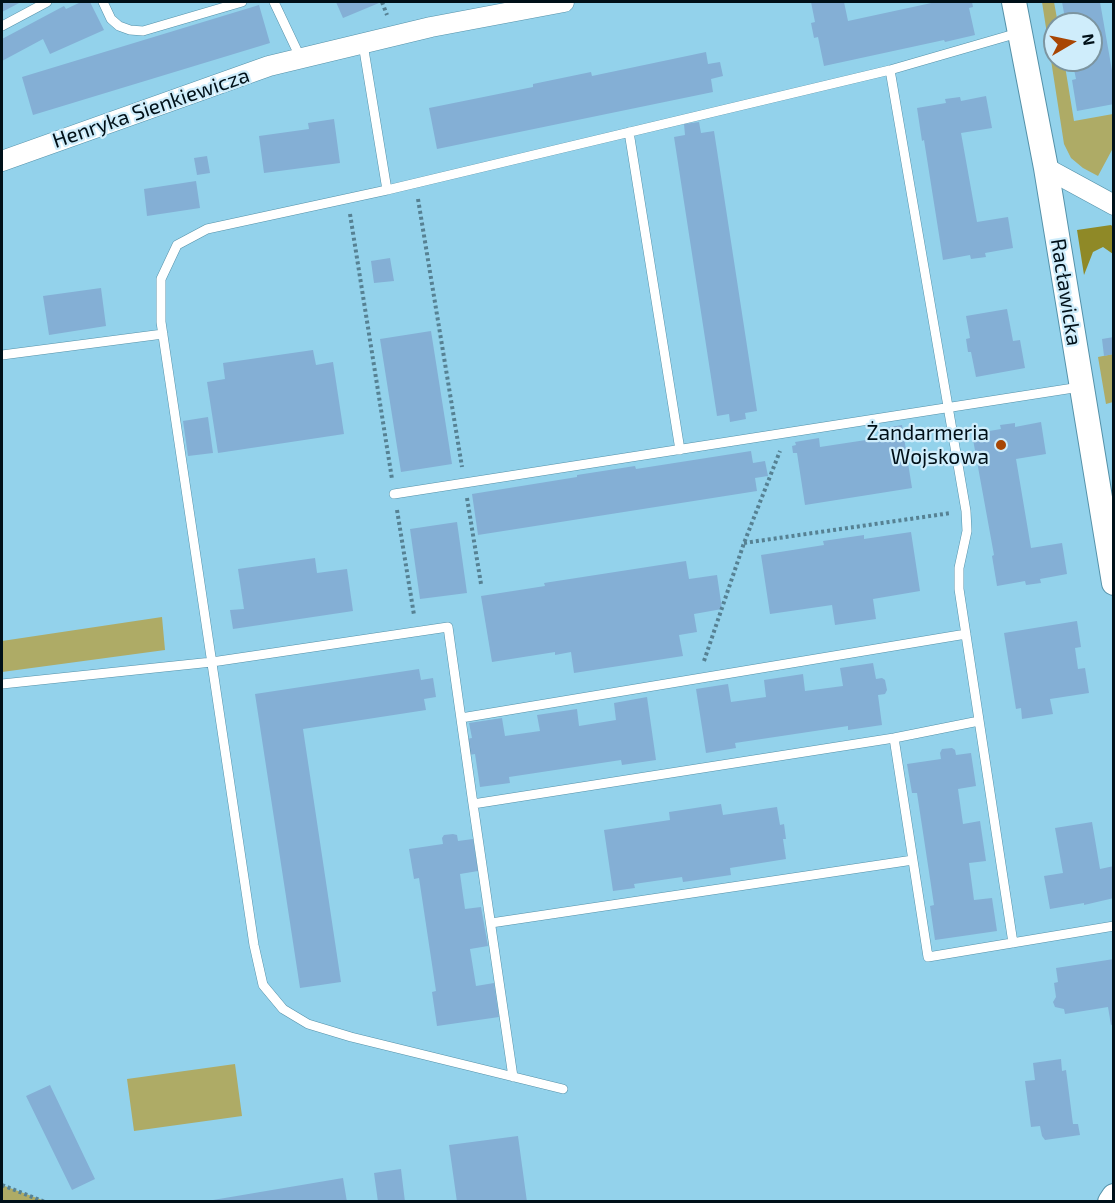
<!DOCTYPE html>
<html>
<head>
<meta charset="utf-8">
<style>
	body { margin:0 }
	#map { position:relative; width:1115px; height:1203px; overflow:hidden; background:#93d2eb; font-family:"Exo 2",sans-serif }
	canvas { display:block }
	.frame { position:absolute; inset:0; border:3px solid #001018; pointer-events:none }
	.north { position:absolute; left:1043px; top:12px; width:60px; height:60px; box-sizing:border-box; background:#cfedfb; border:2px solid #7c95a0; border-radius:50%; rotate:81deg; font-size:16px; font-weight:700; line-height:24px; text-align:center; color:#001018 }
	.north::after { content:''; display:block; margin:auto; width:21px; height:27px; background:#a84604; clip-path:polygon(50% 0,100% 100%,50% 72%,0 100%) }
</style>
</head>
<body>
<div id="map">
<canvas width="1115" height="1203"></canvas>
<div class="frame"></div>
<div class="north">N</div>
</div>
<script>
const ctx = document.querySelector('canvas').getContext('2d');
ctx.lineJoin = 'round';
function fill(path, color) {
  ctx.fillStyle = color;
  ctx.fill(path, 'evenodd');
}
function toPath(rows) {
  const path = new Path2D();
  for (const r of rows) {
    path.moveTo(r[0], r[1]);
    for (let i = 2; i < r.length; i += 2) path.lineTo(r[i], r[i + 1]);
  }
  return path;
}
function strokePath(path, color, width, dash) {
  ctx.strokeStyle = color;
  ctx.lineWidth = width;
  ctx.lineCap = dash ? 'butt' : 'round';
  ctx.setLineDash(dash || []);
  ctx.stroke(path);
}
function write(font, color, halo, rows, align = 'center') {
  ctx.font = font + ' "Exo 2",sans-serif';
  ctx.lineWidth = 4.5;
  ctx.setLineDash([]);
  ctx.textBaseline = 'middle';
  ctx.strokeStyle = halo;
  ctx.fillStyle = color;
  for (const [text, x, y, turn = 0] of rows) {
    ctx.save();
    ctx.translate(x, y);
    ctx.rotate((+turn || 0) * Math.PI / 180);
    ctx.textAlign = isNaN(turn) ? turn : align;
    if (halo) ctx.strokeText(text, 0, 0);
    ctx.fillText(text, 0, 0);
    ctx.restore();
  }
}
fill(toPath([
	[1042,2,1054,2,1058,24,1055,24,1055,60,1064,60,1074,121,1113,114,1113,148,1098,176,1083,168,1071,158,1064,144],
	[1113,354,1113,402,1106,404,1098,357],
	[162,617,165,650,2,672,2,641],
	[235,1064,242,1116,134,1131,127,1079],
	[2,1185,37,1198,45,1201,2,1201]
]), '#aeab66');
fill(toPath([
	[1111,225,1113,227,1113,254,1103,247,1093,252,1084,275,1077,230]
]), '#8f8927');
fill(toPath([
	[2,2,21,2,2,12],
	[81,2,90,2,104,30,50,54,43,39,2,61,2,39,64,6,66,9],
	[336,2,378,2,379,3,343,18],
	[811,2,844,2,848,21,936,2,972,2,973,7,969,8,975,35,945,42,944,40,824,66,818,37,814,38,811,23,815,22],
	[1062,2,1100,2,1114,82,1114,104,1077,111,1072,80,1076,79,1072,60,1091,60,1091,24,1066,24],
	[259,5,270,43,33,115,22,77],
	[706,52,708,64,720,62,723,76,711,79,713,92,437,149,429,108,533,87,533,84,591,72,592,76],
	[986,96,992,128,961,133,977,222,1008,217,1013,248,985,253,986,257,971,259,970,255,943,260,924,140,922,141,917,108,946,103,945,99,960,97,961,101],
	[334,119,340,163,264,173,259,136,309,129,308,123],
	[699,122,701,133,714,131,757,411,745,413,746,419,730,422,729,414,717,416,674,137,685,135,684,124],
	[207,156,210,173,197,175,194,158],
	[196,181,200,208,147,216,144,189],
	[390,258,394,281,374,283,371,261],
	[101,288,106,326,49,335,43,296],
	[1007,309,1013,341,1020,340,1025,368,976,377,971,352,968,352,966,339,970,338,966,316],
	[431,331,452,464,401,472,380,339],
	[1114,337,1114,354,1104,356,1102,339],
	[313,350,316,365,333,362,344,434,218,453,207,382,225,379,223,363],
	[208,417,213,453,188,456,183,421],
	[1041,422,1046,454,1016,459,1031,548,1062,543,1067,574,1040,579,1041,583,1026,585,1025,581,997,586,992,556,994,555,972,434,1001,429,1000,425,1015,423,1015,427],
	[902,425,912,488,805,505,797,453,793,453,792,446,796,445,795,442,819,438,820,447,879,438,878,429],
	[751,451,753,463,765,461,768,476,755,478,757,491,478,535,472,494,577,477,577,475,635,466,636,469],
	[457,522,467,593,420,599,410,529],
	[911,532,920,591,873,599,876,619,835,625,832,605,770,614,761,555,824,545,823,541,864,535,864,539],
	[315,558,317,573,347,569,353,611,233,629,230,610,244,609,238,569],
	[686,561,689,579,717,575,722,609,694,614,697,632,679,635,683,656,574,673,571,652,555,655,555,652,492,662,481,596,545,586,544,583],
	[1077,621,1081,647,1075,648,1078,669,1085,668,1089,693,1050,699,1053,714,1022,719,1021,708,1016,709,1004,633],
	[873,663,876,679,882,678,885,680,887,690,885,694,878,695,882,725,848,730,848,726,735,743,736,748,706,753,696,689,728,684,731,702,766,697,764,680,803,674,805,691,843,686,840,668],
	[419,669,421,680,433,678,436,697,424,699,426,710,303,729,341,982,300,988,255,694],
	[647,697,656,760,622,765,621,760,509,777,510,783,480,787,475,754,469,755,466,739,472,738,469,723,502,718,505,736,540,731,537,715,577,709,579,726,616,720,614,703],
	[952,748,955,750,956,755,971,753,976,786,958,789,963,824,980,821,986,861,969,863,974,900,992,898,997,931,935,940,930,906,934,905,917,793,912,793,907,764,941,759,940,753,942,749],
	[721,804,723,815,777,807,780,825,784,824,786,839,783,839,786,859,730,868,731,875,683,882,682,877,634,884,635,888,613,891,604,830,670,820,669,812],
	[1092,822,1100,869,1114,866,1114,898,1084,905,1084,903,1050,909,1044,876,1063,873,1055,828],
	[453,834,457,835,458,841,473,839,478,871,460,874,465,909,481,907,488,946,470,949,476,986,494,983,499,1017,437,1026,432,992,436,991,419,878,414,879,409,849,443,844,442,838,444,835],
	[1114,959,1114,1024,1111,1025,1108,1007,1065,1014,1064,1009,1055,1007,1053,1002,1056,997,1054,983,1058,982,1056,968],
	[1061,1059,1062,1071,1066,1070,1073,1124,1078,1124,1080,1135,1045,1140,1042,1136,1040,1126,1031,1127,1025,1081,1035,1080,1033,1063],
	[50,1085,95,1179,72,1190,26,1096],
	[518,1136,527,1202,457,1202,449,1145],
	[401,1169,405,1202,378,1202,374,1173],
	[343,1178,347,1202,213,1202,213,1200]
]), '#84afd5');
const service = toPath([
	[103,2,111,19,119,26,130,30,143,31,242,2],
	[274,2,301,59],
	[2,26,47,2],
	[363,44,387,190,207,229,177,245,161,279,161,322,254,945,263,985,283,1009,308,1024,351,1037,563,1089],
	[890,70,966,511,967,531,959,568,959,589,1013,943],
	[629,132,680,450],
	[387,190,890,70,1018,33],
	[2,355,163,334],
	[394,494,1080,387],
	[2,684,212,662,448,627,473,804],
	[461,718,966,634],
	[894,738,928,957,1114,926],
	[491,923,913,860],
	[513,1077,473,804,894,738,979,721]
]);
const minor = toPath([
	[2,161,269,66,431,27,564,2],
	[1046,168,1114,205]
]);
const tertiary = toPath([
	[1014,2,1046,168,1114,583],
	[1110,1202,1114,1196]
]);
strokePath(service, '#5491a9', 10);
strokePath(minor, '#5491a9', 21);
strokePath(tertiary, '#5491a9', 26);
strokePath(toPath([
	[382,2,387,15],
	[418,199,462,467],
	[350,214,392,479],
	[467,498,481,584],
	[397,510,414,615],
	[744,543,951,513],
	[704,661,744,543,780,451],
	[2,1185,45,1202]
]), '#568193', 4, [3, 3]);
strokePath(service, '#fff', 9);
strokePath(minor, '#fff', 20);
strokePath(tertiary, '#fff', 24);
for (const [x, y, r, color] of [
	[1001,445,6,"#a84604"]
]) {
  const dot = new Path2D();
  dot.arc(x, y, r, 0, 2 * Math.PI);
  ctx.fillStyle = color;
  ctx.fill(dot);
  strokePath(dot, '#cfedfb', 2);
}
write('21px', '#001018', '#cfedfb', [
	["Henryka Sienkiewicza",151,108,-19],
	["Racławicka",1066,292,81]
]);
write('21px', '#001018', '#cfedfb', [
	["Żandarmeria",989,433],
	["Wojskowa",989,457]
], 'right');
</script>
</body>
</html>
